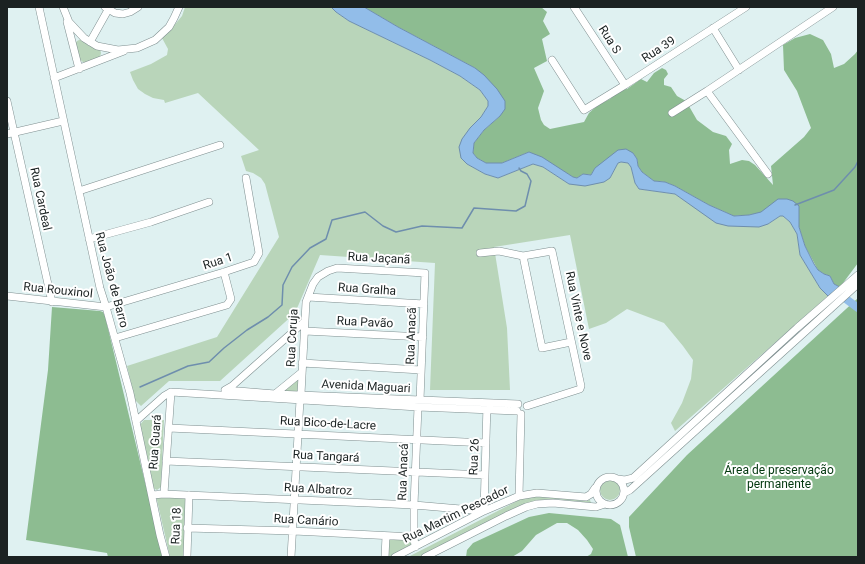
<!DOCTYPE html>
<html>
<head>
<meta charset="utf-8">
<style>
	body { margin:0 }
	#map { position:relative; width:865px; height:564px; overflow:hidden; background:#dff1f1; font-family:Roboto,sans-serif }
	canvas { display:block }
	.frame { position:absolute; inset:0; border:8px solid #1b2222; pointer-events:none }
</style>
</head>
<body>
<div id="map">
<canvas width="865" height="564"></canvas>
<div class="frame"></div>
</div>
<script>
const ctx = document.querySelector('canvas').getContext('2d');
ctx.lineJoin = 'round';
function fill(path, color) {
  ctx.fillStyle = color;
  ctx.fill(path, 'evenodd');
}
function toPath(rows) {
  const path = new Path2D();
  for (const r of rows) {
    if (r.length === 3) {
      path.moveTo(r[0] + r[2], r[1]);
      path.arc(r[0], r[1], r[2], 0, 2 * Math.PI);
      continue;
    }
    path.moveTo(r[0], r[1]);
    for (let i = 2; i < r.length; i += 2) path.lineTo(r[i], r[i + 1]);
  }
  return path;
}
function strokePath(path, color, width, dash) {
  ctx.strokeStyle = color;
  ctx.lineWidth = width;
  ctx.lineCap = dash ? 'butt' : 'round';
  ctx.setLineDash(dash || []);
  ctx.stroke(path);
}
function write(font, color, halo, rows, align = 'center') {
  ctx.font = font + ' Roboto,sans-serif';
  ctx.lineWidth = 4;
  ctx.setLineDash([]);
  ctx.textBaseline = 'middle';
  ctx.strokeStyle = halo;
  ctx.fillStyle = color;
  for (const [text, x, y, turn = 0] of rows) {
    ctx.save();
    ctx.translate(x, y);
    ctx.rotate((+turn || 0) * Math.PI / 180);
    ctx.textAlign = isNaN(turn) ? turn : align;
    if (halo) ctx.strokeText(text, 0, 0);
    ctx.fillText(text, 0, 0);
    ctx.restore();
  }
}
fill(toPath([
	[185,7,331,7,336,12,349,21,430,60,460,76,480,90,488,101,488,106,481,117,470,128,461,158,467,164,485,174,498,178,533,164,543,167,569,184,610,178,618,163,621,162,629,163,631,167,635,183,639,189,675,194,690,204,768,224,780,216,783,216,790,222,797,234,800,255,820,288,828,296,675,431,671,423,682,403,691,379,693,360,683,346,664,323,627,309,606,323,589,329,570,235,494,247,507,328,510,390,430,390,435,263,320,255,295,313,220,381,169,381,141,406,135,400,127,366,217,337,279,237,265,184,261,178,253,173,246,171,241,156,259,150,198,93,165,103,164,100,153,98,145,94,138,89,133,80,130,72,151,64,167,55,168,49,162,38,171,29,182,16],
	[81,39,100,49,101,53,100,57,87,62,83,62,79,59,75,44,77,41],
	[300,376,299,393,279,393],
	[144,420,164,420,161,487,157,490,153,488,139,426],
	[610,490,10],
	[156,496,185,497,187,499,184,557,170,557],
	[532,496,551,496,584,501,590,500,591,503,555,499,541,500,530,503,421,557,408,557,523,498],
	[388,538,412,540,412,545,391,557,388,557]
]), '#b9d5ba');
fill(toPath([
	[364,7,541,7,547,12,543,21,550,34,542,39,547,61,534,68,544,91,538,108,541,120,544,125,550,129,584,122,589,113,598,105,610,99,620,90,627,89,641,79,647,82,654,73,662,68,666,70,668,74,664,79,664,85,671,87,677,96,686,101,697,120,713,132,726,136,732,144,729,150,730,164,742,160,749,161,755,165,773,185,771,166,804,137,811,128,797,91,784,70,783,45,795,38,810,34,823,40,831,54,834,68,844,64,855,54,858,50,858,263,840,287,834,284,830,276,824,274,818,270,805,246,799,227,799,206,749,215,734,216,709,205,675,186,665,182,654,181,642,172,638,166,637,159,633,153,595,168,591,175,583,174,577,178,573,177,529,152,502,163,486,163,477,158,473,153,474,143,484,130,500,116,475,68,398,27],
	[858,298,858,557,636,557,629,527,629,517,687,455],
	[52,307,100,311,103,312,105,316,163,557,108,557,107,553,26,540,48,370],
	[549,513,611,519,620,525,628,557,586,557,591,554,593,549,587,540,578,530,567,523,557,523,536,535,522,551,512,557,466,557,467,550,473,543,529,517]
]), '#8dbc91');
const water = toPath([
	[331,7,364,7,398,27,475,68,484,75,497,89,505,101,505,109,500,116,484,130,474,143,473,153,477,158,486,163,502,163,529,152,542,157,573,177,577,178,583,174,591,175,595,168,618,150,626,149,633,153,637,159,638,166,642,172,654,181,665,182,675,186,709,205,734,216,749,215,761,212,778,199,787,199,793,201,799,206,799,227,805,246,814,264,818,270,824,274,830,276,834,284,840,287,828,296,820,288,800,255,797,234,790,222,783,216,780,216,768,224,759,227,728,226,716,223,675,194,639,189,635,183,631,167,628,163,621,162,618,163,610,178,604,182,585,186,569,184,543,167,533,164,498,178,485,174,467,164,461,158,459,147,462,139,470,128,481,117,488,106,488,101,480,90,460,76,430,60,349,21,336,12,331,7]
]);
fill(water, '#92bde9');
strokePath(water, '#6e8ead', 1);
strokePath(toPath([
	[795,205,834,190,855,167,858,161],
	[140,387,188,366,209,362,224,348,247,330,268,317,282,305,283,285,292,267,310,248,326,239,332,220,365,212,383,226,396,232,422,226,462,228,474,208,516,211,525,206,531,181,527,174,521,171,519,168]
]), '#6e8ead', 1.5);
strokePath(toPath([
	[838,293,858,308]
]), '#92bde9', 8);
const minor = toPath([
	[39,7,100,288,106,307,130,393,160,535,166,557],
	[63,7,69,22,84,38,97,46,118,50,137,48,155,40,169,27,174,18,179,7],
	[105,7,115,13,123,14,130,12,138,7],
	[574,7,625,85],
	[67,22,79,69],
	[713,28,739,70],
	[90,42,108,10],
	[552,60,584,110,625,85,746,7],
	[54,78,124,51],
	[7,101,52,302],
	[672,113,707,91],
	[7,134,63,121],
	[768,174,707,91,833,7],
	[79,191,220,145],
	[89,239,151,222,209,202],
	[480,253,499,251,523,256,552,251,581,386,580,389,527,406],
	[523,256,542,348,571,342],
	[7,296,106,307,224,272,254,262,259,253,246,178],
	[308,297,424,304],
	[305,331,423,337],
	[115,338,227,305,231,299,224,272],
	[302,363,421,370],
	[225,390,232,386,304,322],
	[226,390,275,394,518,404],
	[275,394,302,372],
	[301,394,306,302,313,284,318,277,328,271,337,268,425,273,420,400],
	[136,421,164,396,171,392,418,407,517,411],
	[169,428,486,443],
	[166,461,485,475],
	[610,491,14],
	[618,479,625,480,633,478,797,328,858,275],
	[624,493,630,490,858,284],
	[164,494,171,392],
	[152,495,164,494,414,505,484,511,487,404],
	[519,496,521,414],
	[187,528,294,531,414,537,415,547],
	[414,537,414,505,418,407],
	[187,557,189,495],
	[291,557,300,400],
	[385,557,386,536],
	[395,557,484,511,519,496,537,493,586,497,591,494,595,488],
	[425,557,506,516,526,507,537,504,553,503,596,507,605,504]
]);
strokePath(minor, '#7f8f90', 8);
strokePath(minor, '#fff', 7);
write('12px', '#1b2222', '#fff', [
	["Rua S",609,40,57],
	["Rua 39",659,50,-33],
	["Rua Cardeal",40,199,78],
	["Rua Jaçanã",379,259,3],
	["Rua 1",218,262,-18],
	["Rua João de Barro",111,280,75],
	["Rua Gralha",367,290,4],
	["Rua Rouxinol",58,291,6],
	["Rua Vinte e Nove",578,316,78],
	["Rua Pavão",365,323,3],
	["Rua Anacã",412,336,-88],
	["Rua Coruja",293,338,-87],
	["Avenida Maguari",366,387,3],
	["Rua Bico-de-Lacre",328,424,3],
	["Rua Guará",156,442,-86],
	["Rua Tangará",326,457,3],
	["Rua 26",475,457,-88],
	["Rua Anacá",404,472,-88],
	["Rua Albatroz",318,490,3],
	["Rua Martim Pescador",456,515,-26],
	["Rua Canário",306,521,3],
	["Rua 18",177,526,-88]
]);
write('12px', '#02370e', '#fff', [
	["Área de preservação",779,471],
	["permanente",779,485]
]);
</script>
</body>
</html>
